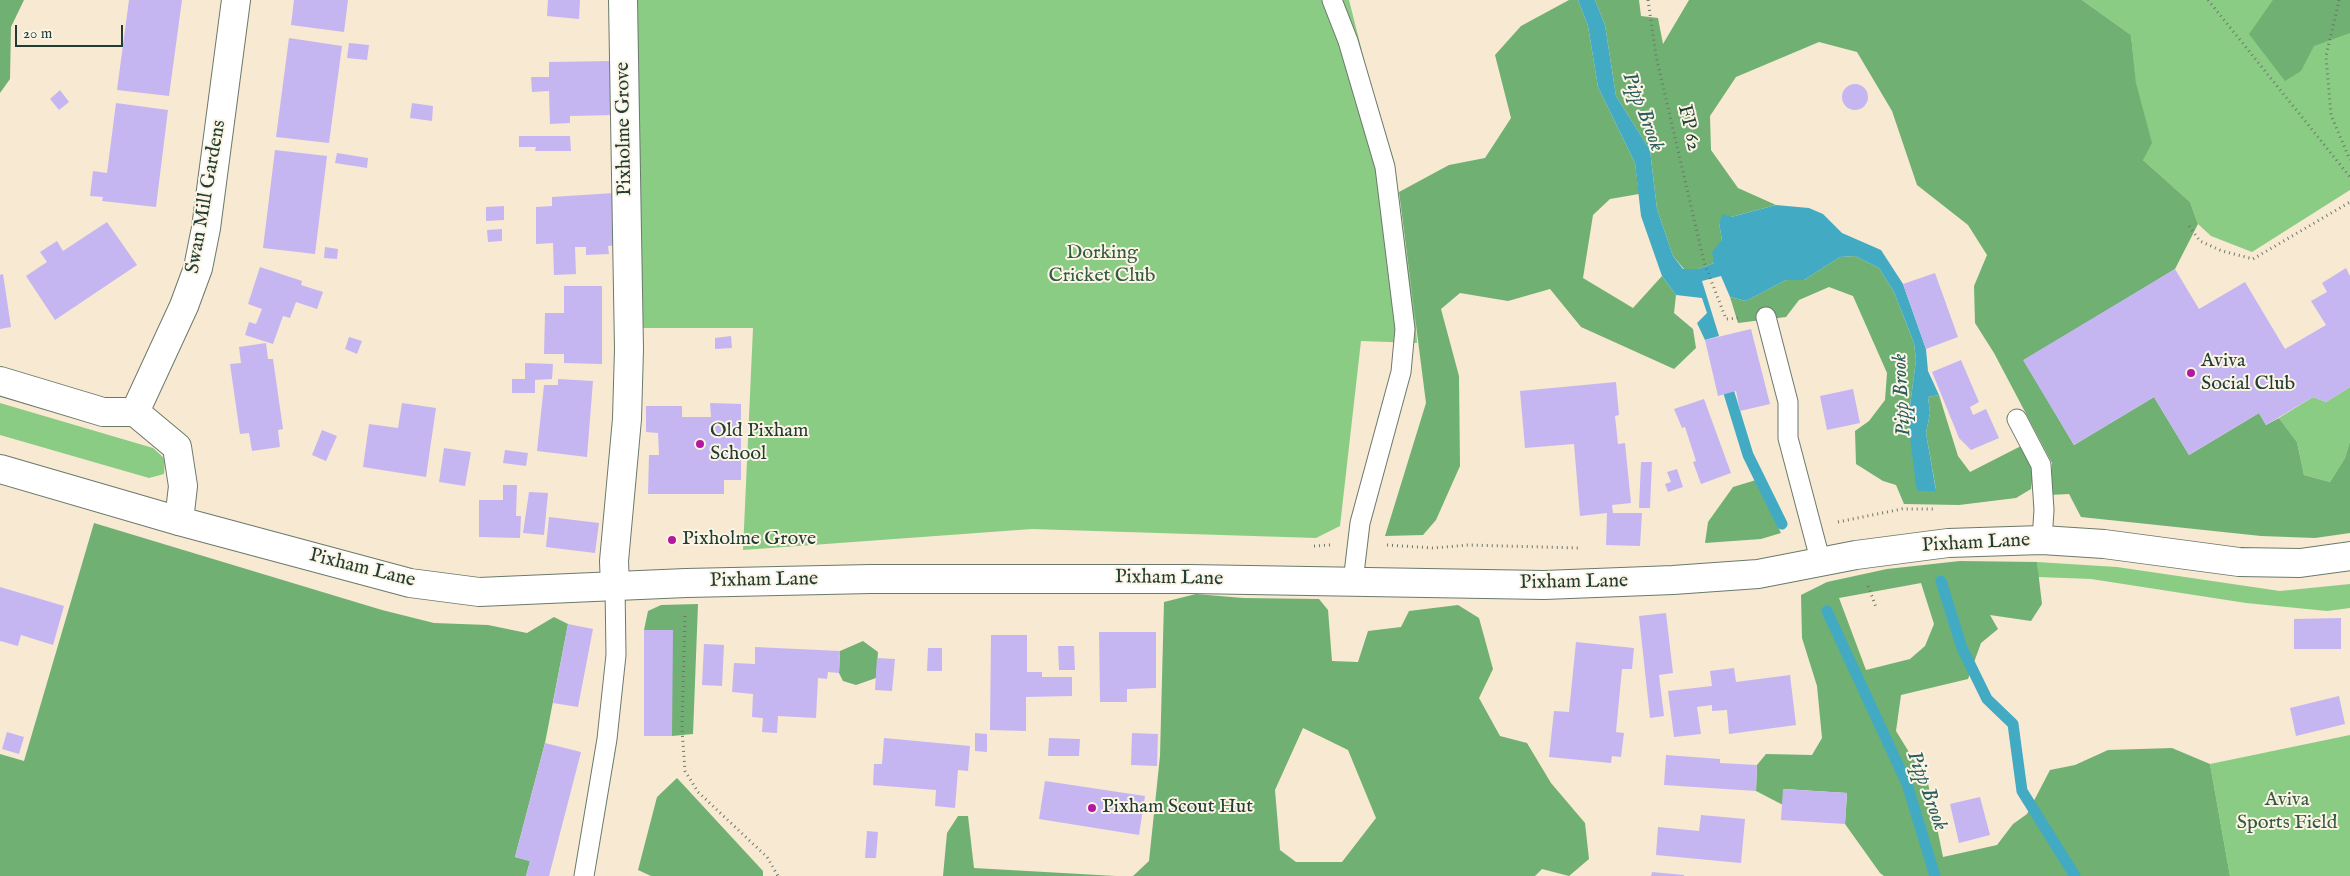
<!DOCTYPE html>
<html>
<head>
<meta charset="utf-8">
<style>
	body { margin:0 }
	#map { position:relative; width:2350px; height:876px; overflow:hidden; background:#f8e9d2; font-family:"IM FELL English",serif }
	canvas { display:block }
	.scale { position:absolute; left:15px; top:25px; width:108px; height:22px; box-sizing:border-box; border:2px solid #1f3d34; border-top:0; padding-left:6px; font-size:15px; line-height:18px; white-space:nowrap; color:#1f3d34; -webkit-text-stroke:4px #fcf5e5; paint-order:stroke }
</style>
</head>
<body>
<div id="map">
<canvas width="2350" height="876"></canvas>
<div class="scale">20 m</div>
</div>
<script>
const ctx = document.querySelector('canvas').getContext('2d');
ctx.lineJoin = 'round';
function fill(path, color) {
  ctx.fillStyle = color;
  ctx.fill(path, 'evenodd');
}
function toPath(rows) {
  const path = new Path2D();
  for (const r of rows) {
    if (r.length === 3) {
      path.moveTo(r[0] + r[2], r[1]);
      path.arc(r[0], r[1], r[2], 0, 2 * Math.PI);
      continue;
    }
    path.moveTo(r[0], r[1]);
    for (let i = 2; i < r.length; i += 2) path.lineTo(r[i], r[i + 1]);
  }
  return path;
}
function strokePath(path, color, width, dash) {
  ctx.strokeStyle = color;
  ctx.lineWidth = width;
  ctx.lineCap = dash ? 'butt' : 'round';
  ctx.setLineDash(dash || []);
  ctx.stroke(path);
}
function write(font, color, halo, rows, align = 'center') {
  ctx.font = font + ' "IM FELL English",serif';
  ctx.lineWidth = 4;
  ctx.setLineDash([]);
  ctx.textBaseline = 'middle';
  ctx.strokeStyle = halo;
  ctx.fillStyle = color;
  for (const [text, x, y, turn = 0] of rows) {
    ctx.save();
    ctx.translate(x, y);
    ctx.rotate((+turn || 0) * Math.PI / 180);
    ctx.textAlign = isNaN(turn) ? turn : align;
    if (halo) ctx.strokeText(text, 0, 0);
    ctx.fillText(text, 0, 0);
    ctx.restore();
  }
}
fill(toPath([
	[637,0,1349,0,1369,79,1393,158,1415,312,1417,343,1361,341,1340,526,1316,538,1032,529,743,550,753,328,642,328,635,103],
	[2082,0,2350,0,2350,190,2252,252,2211,236,2198,224,2190,202,2143,160,2131,35],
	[2350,387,2350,441,2345,458,2330,482,2304,475,2297,442,2279,418,2313,397,2326,402],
	[0,403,153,448,165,459,164,474,149,478,0,435],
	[2037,562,2117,567,2280,591,2350,584,2350,608,2327,611,2246,603,2091,579,2038,577],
	[2350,735,2350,876,2230,876,2210,764]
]), '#8bcc84');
fill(toPath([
	[0,0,24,0,11,27,10,79,0,93],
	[1569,0,1578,0,1588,26,1598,87,1635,163,1639,194,1610,199,1593,215,1583,278,1633,308,1662,276,1676,295,1674,313,1693,329,1696,348,1674,369,1581,327,1550,289,1508,301,1460,293,1441,309,1459,376,1460,466,1436,520,1423,535,1385,536,1426,403,1399,192,1449,165,1485,158,1511,118,1495,55,1521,26],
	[1595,0,1639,0,1641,16,1658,18,1663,44,1689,0,2082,0,2131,35,2136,83,2152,143,2143,160,2190,202,2198,224,2175,269,2024,361,2074,445,2154,397,2189,455,2259,413,2266,425,2279,418,2297,442,2304,475,2330,482,2345,458,2350,441,2350,533,2315,538,2261,536,2081,517,2069,494,2049,495,2052,463,1994,353,1975,323,1974,286,1987,255,1968,225,1917,185,1892,111,1857,52,1819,42,1736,77,1710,116,1711,150,1738,188,1776,205,1731,217,1719,223,1722,240,1714,263,1698,269,1684,269,1673,256,1657,209,1650,150,1616,96,1605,25],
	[2273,0,2350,0,2350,33,2314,46,2301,71,2285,81,2249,34],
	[1855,256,1879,268,1894,292,1914,343,1916,360,1908,421,1936,490,1926,433,1930,413,1928,397,1939,395,1958,456,1970,472,2021,446,2034,465,2031,489,2016,498,1959,505,1904,504,1896,485,1883,481,1856,464,1855,431,1869,421,1885,400,1887,373,1853,296,1829,287,1799,300,1786,317,1738,323,1730,297,1746,301,1786,280,1804,280,1840,257],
	[1756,480,1781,533,1761,539,1705,543,1708,522,1733,487],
	[94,523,382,610,434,623,488,625,527,633,554,617,568,624,545,743,515,857,530,861,526,876,0,876,0,754,24,761],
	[1960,561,2037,562,2042,604,2031,621,1990,615,1998,629,1981,643,1968,679,1901,695,1896,731,1928,783,1943,857,1997,845,2013,824,2027,814,2050,770,2075,765,2108,750,2172,748,2210,764,2230,876,1884,876,1880,873,1845,824,1847,793,1784,789,1783,805,1756,791,1757,765,1766,754,1812,755,1822,738,1817,686,1802,638,1801,595,1827,582,1887,569],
	[1921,583,1934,624,1925,646,1910,659,1866,670,1839,598],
	[1196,594,1243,598,1319,599,1328,610,1332,661,1358,662,1368,631,1401,627,1409,611,1458,605,1479,618,1493,669,1479,698,1500,736,1527,743,1551,783,1585,823,1589,859,1569,876,1542,869,1535,876,1133,876,1149,861,1160,756,1164,602],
	[1303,728,1348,750,1376,818,1342,862,1296,862,1280,850,1275,790],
	[698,604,693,734,672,736,672,630,644,630,648,611,661,605],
	[863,641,878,652,876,678,856,685,843,681,839,673,840,651],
	[677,778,763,871,763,876,651,876,638,870,657,797],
	[958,816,968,816,974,868,1116,876,943,876,947,833]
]), '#70b072');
fill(toPath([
	[1578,0,1595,0,1605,25,1616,96,1650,150,1657,209,1673,256,1683,269,1698,269,1714,263,1712,252,1722,240,1719,223,1723,214,1731,217,1776,205,1809,208,1823,214,1842,233,1881,250,1903,284,1926,349,1928,371,1939,395,1928,397,1930,413,1926,433,1936,491,1918,491,1916,486,1908,421,1916,360,1914,343,1894,292,1879,268,1855,256,1840,257,1804,280,1786,280,1746,301,1730,297,1721,276,1702,281,1719,336,1705,340,1697,323,1707,313,1702,298,1676,295,1662,276,1641,216,1635,163,1598,87,1588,26]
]), '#43aac3');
strokePath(toPath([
	[1725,380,1748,455,1782,524],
	[1941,581,1962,648,1987,699,2013,724,2022,791,2075,876],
	[1827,611,1907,784,1935,876]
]), '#43aac3', 11);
fill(toPath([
	[129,0,182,0,169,96,117,90],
	[294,0,348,0,344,32,291,25],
	[548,0,580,0,579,19,547,16],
	[289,38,342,46,329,143,276,137],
	[349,43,369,45,367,60,347,58],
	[612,61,613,115,570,116,570,123,550,124,549,91,532,92,531,77,549,77,549,62],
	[1855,97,13],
	[60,90,69,102,59,110,50,99],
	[116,103,168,110,156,207,102,201,103,197,90,196,93,171,107,173],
	[412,103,433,106,432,121,410,118],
	[519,136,570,136,571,151,535,151,536,147,519,147],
	[275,150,327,156,315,254,263,248],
	[337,153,368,158,367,168,335,163],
	[614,193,617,245,608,246,609,254,586,255,586,247,575,247,576,274,554,275,553,243,536,244,536,207,552,206,552,197],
	[504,206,504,220,486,221,486,207],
	[107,222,137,265,55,320,26,276,47,262,40,252,57,241,63,251],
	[502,229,502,241,488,242,487,230],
	[325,247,338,249,337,259,324,258],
	[260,267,302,281,301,285,323,292,317,309,296,302,290,318,283,316,273,344,245,335,249,322,256,324,262,309,248,304],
	[2346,268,2350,276,2350,387,2326,402,2313,397,2266,425,2259,413,2189,455,2154,397,2074,445,2023,360,2175,269,2199,309,2245,282,2285,349,2326,325,2311,301,2327,292,2322,283],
	[1935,273,1958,337,1926,349,1903,284],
	[3,274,11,327,0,329,0,275],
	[564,286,602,286,602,364,564,363,564,354,544,354,545,313,564,313],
	[1751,329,1770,404,1740,411,1736,391,1718,396,1705,340],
	[731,336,732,348,715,349,715,338],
	[349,337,362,341,357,354,345,349],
	[266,343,268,359,273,359,283,429,278,430,280,447,252,451,249,433,240,434,230,364,241,363,239,347],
	[1961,360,1979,402,1970,407,1973,415,1986,409,1999,438,1971,450,1959,438,1932,372],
	[525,363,553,364,552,379,535,380,535,393,512,393,512,379,525,379],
	[558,379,593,381,587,457,537,451,544,385,558,385],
	[1616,382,1619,415,1615,416,1618,444,1625,443,1631,503,1612,505,1613,513,1642,513,1640,546,1606,545,1607,513,1580,516,1574,444,1525,448,1520,391],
	[1853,389,1860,423,1827,430,1820,396],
	[1704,399,1731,473,1701,484,1693,462,1696,461,1685,427,1682,428,1674,409],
	[402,403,436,408,426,477,363,467,369,424,398,428],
	[710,403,741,404,741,480,724,480,724,494,648,494,649,455,659,455,658,433,646,432,646,406,682,406,682,417,711,417],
	[322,430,337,436,326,461,312,455],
	[444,448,471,452,465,486,439,482],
	[505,450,528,453,526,466,503,463],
	[1641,462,1652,462,1650,508,1639,508],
	[1677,469,1683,487,1668,492,1665,484,1671,482,1667,472],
	[503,485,517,485,516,516,521,516,520,538,479,537,479,500,503,500],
	[529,492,548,493,544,535,523,533],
	[549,517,599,523,595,553,546,547],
	[0,587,64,606,53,645,21,635,18,646,0,641],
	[1666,613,1673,673,1659,675,1664,716,1650,718,1639,616],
	[2341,618,2341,649,2294,649,2294,619],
	[568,624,593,629,578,707,553,703],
	[644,630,673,630,672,736,644,736],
	[1099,632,1156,632,1156,688,1127,689,1127,702,1100,702],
	[991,635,1027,635,1027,672,1042,672,1042,677,1072,677,1072,696,1026,697,1026,731,990,730],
	[1576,642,1634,648,1632,669,1622,669,1616,732,1624,733,1621,757,1612,756,1611,763,1549,757,1554,711,1569,712],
	[704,644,724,645,722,686,702,685],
	[1058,646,1074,646,1075,670,1059,670],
	[755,647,840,651,839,673,828,672,827,679,818,678,816,718,778,716,777,733,762,732,763,718,752,717,753,694,732,692,734,663,755,664],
	[928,648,942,648,942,671,927,671],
	[877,658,895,659,892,691,875,690],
	[1734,668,1736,682,1790,675,1796,725,1729,734,1727,710,1712,711,1712,705,1697,707,1701,734,1674,737,1668,691,1712,686,1710,671],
	[2339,696,2345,724,2296,736,2290,708],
	[7,732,24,737,19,754,2,749],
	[975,733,987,734,987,752,975,751],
	[1132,733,1158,734,1157,766,1131,765],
	[884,738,970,746,968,771,958,770,955,808,935,806,936,790,873,785,874,764,882,764],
	[1049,738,1080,739,1079,756,1048,756],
	[545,743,581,752,549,876,526,876,530,861,515,857],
	[1666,755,1720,759,1720,763,1757,765,1756,791,1664,785],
	[1045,781,1145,796,1139,835,1039,819],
	[1783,789,1847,793,1845,824,1781,820],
	[1980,797,1990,835,1959,843,1950,804],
	[1701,815,1745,819,1741,863,1656,855,1658,827,1699,831],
	[867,831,878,832,876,858,865,858],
	[1652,872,1684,875,1684,876,1651,876]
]), '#c5b6f2');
const lane = toPath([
	[1332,0,1348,41,1385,167,1405,329,1401,372,1360,523,1353,582],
	[1766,317,1788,402,1788,438,1821,563],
	[2017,419,2041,465,2044,510,2042,540],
	[584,876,607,739,616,655,615,586]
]);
const street = toPath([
	[0,381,103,412,135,412],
	[179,521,183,486,177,447,135,412,184,306,198,268,206,228,236,0],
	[615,586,614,561,627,419,629,349,623,0]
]);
const secondary = toPath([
	[0,469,179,521,410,583,479,592,686,583,871,579,1190,579,1544,585,1673,580,1758,574,1856,555,1948,543,2042,540,2104,544,2239,562,2300,563,2350,556]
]);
strokePath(lane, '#6b796b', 21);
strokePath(street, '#6b796b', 30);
strokePath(secondary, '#6b796b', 30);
strokePath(toPath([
	[1648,0,1656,56,1704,262,1726,319,1738,318],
	[2208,0,2350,177],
	[2339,0,2326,56,2331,115,2350,160],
	[2189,226,2200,241,2222,251,2253,259,2350,202],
	[1838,522,1902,509,1936,509],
	[1387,545,1433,548,1468,545,1580,548],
	[1314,546,1330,545],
	[1868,586,1876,607],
	[685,616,682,729,685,771,698,792,767,857,778,876]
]), '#6b796b', 3, [1, 4]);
strokePath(lane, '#fff', 19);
strokePath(street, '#fff', 28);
strokePath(secondary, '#fff', 28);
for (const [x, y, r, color] of [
	[2191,373,5,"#b5179e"],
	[700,444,5,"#b5179e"],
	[672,540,5,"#b5179e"],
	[1092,808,5,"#b5179e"]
]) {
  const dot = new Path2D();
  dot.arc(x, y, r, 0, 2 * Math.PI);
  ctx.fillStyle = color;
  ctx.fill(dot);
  strokePath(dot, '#fcf5e5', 2);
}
write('20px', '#1f3d34', '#fcf5e5', [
	["FP 62",1688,128,77],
	["Pixholme Grove",625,129,-91],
	["Swan Mill Gardens",207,197,-80],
	["Pixham Lane",1976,544,-3],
	["Pixham Lane",362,569,14],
	["Pixham Lane",1169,579,1],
	["Pixham Lane",764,581,-1],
	["Pixham Lane",1574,583,-1]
]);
write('20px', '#355a44', '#fcf5e5', [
	["Dorking",1102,254],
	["Cricket Club",1102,277],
	["Aviva",2287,801],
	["Sports Field",2287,824]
]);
write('20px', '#1f3d34', '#fcf5e5', [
	["Aviva",2201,362],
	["Social Club",2201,385],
	["Old Pixham",710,432],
	["School",710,455],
	["Pixholme Grove",682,540],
	["Pixham Scout Hut",1102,808]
], 'left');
write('italic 21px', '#2a5e5f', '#fcf5e5', [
	["Pipp Brook",1642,112,69],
	["Pipp Brook",1903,395,-93],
	["Pipp Brook",1926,791,70]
]);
</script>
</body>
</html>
